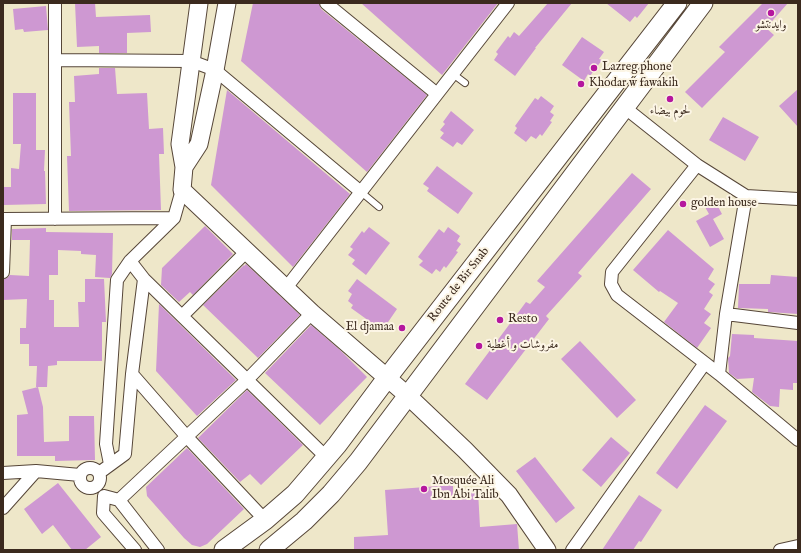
<!DOCTYPE html>
<html>
<head>
<meta charset="utf-8">
<style>
	body { margin:0 }
	#map { position:relative; width:801px; height:553px; overflow:hidden; background:#eee7c9; font-family:"IM FELL English",serif }
	canvas { display:block }
	.frame { position:absolute; inset:0; border:4px solid #3b2a1e; pointer-events:none }
</style>
</head>
<body>
<div id="map">
<canvas width="801" height="553"></canvas>
<div class="frame"></div>
</div>
<script>
const ctx = document.querySelector('canvas').getContext('2d');
ctx.lineJoin = 'round';
function fill(path, color) {
  ctx.fillStyle = color;
  ctx.fill(path, 'evenodd');
}
function toPath(rows) {
  const path = new Path2D();
  for (const r of rows) {
    if (r.length === 3) {
      path.moveTo(r[0] + r[2], r[1]);
      path.arc(r[0], r[1], r[2], 0, 2 * Math.PI);
      continue;
    }
    path.moveTo(r[0], r[1]);
    for (let i = 2; i < r.length; i += 2) path.lineTo(r[i], r[i + 1]);
  }
  return path;
}
function strokePath(path, color, width, dash) {
  ctx.strokeStyle = color;
  ctx.lineWidth = width;
  ctx.lineCap = dash ? 'butt' : 'round';
  ctx.setLineDash(dash || []);
  ctx.stroke(path);
}
function write(font, color, halo, rows, align = 'center') {
  ctx.font = font + ' "IM FELL English",Amiri,serif';
  ctx.lineWidth = 4;
  ctx.setLineDash([]);
  ctx.textBaseline = 'middle';
  ctx.strokeStyle = halo;
  ctx.fillStyle = color;
  for (const [text, x, y, turn = 0] of rows) {
    ctx.save();
    ctx.translate(x, y);
    ctx.rotate((+turn || 0) * Math.PI / 180);
    ctx.textAlign = isNaN(turn) ? turn : align;
    if (halo) ctx.strokeText(text, 0, 0);
    ctx.fillText(text, 0, 0);
    ctx.restore();
  }
}
fill(toPath([
	[75,3,95,3,96,17,150,15,151,32,127,33,127,53,99,53,99,46,77,47],
	[253,3,319,3,321,9,427,95,367,172,241,61],
	[361,3,498,3,442,75],
	[548,3,572,3,535,48,536,48,515,76,494,60,498,54,496,52,508,36,510,38,514,32,519,36],
	[606,3,649,3,637,18,635,16,630,22],
	[763,3,788,3,766,28,774,35,702,108,685,92,725,52,719,47],
	[46,6,48,30,24,32,23,29,15,30,13,9],
	[582,37,604,52,599,59,602,60,590,76,588,74,584,81,562,65],
	[99,68,115,68,117,94,147,93,149,129,163,128,164,154,159,154,161,210,69,211,67,156,71,156,69,102,75,102,74,76,99,74],
	[798,89,798,127,779,106],
	[227,90,350,194,293,267,211,185],
	[13,93,36,93,36,150,45,150,44,171,45,171,46,204,4,205,4,187,11,187,11,168,19,169,21,144,13,144],
	[541,96,554,106,550,112,554,115,550,121,552,122,542,136,540,134,536,139,531,136,526,142,514,133,517,128,515,126,535,98,538,100],
	[451,111,474,130,462,145,457,142,453,147,440,138,444,133,440,130,445,124,443,122],
	[723,117,759,137,745,161,709,140],
	[437,166,473,193,458,214,427,191,429,188,423,184],
	[632,173,651,189,578,273,582,276,546,316,549,319,487,400,465,384,526,302,530,304,545,287,537,281],
	[715,201,722,214,713,219,724,239,710,247,696,221,709,214,705,207],
	[205,226,233,254,193,295,190,292,179,302,161,285,162,268],
	[369,227,390,243,366,275,352,264,355,260,348,255,353,249,350,247,362,231,364,233],
	[448,227,460,236,457,241,461,244,456,251,458,252,446,268,444,266,440,272,436,269,432,274,419,265,423,261,418,257,439,229,444,233],
	[46,228,46,232,113,233,112,274,110,278,95,277,96,255,81,254,81,251,58,250,58,275,49,275,49,300,54,300,54,327,79,327,78,302,85,302,85,279,104,279,106,322,102,322,102,361,57,361,57,365,48,366,47,387,36,387,37,366,29,366,29,344,20,344,20,328,26,328,27,299,3,300,3,279,7,278,10,275,29,276,30,240,12,240,12,229],
	[668,230,714,269,708,279,715,284,709,292,713,295,704,309,711,314,704,323,711,328,697,348,664,322,678,303,660,291,659,292,633,270],
	[246,264,300,315,258,358,203,305,244,265,244,266],
	[771,275,798,277,798,314,768,312,768,309,738,308,739,284,770,284],
	[357,279,397,309,384,328,378,323,376,326,351,308,353,305,348,301,352,294,348,291],
	[159,304,236,380,197,416,156,371],
	[311,325,340,350,367,377,320,425,265,373],
	[732,334,754,335,754,338,798,341,798,383,793,383,793,390,780,389,779,407,770,406,752,392,754,378,737,379,729,373,728,358,730,356],
	[580,341,636,400,617,418,561,359],
	[38,387,43,407,44,442,69,441,69,416,94,416,95,460,55,461,55,456,17,456,17,415,28,414,22,391],
	[247,390,303,445,261,485,250,474,240,482,198,438],
	[705,405,727,421,677,489,656,473],
	[611,437,630,453,601,487,582,470],
	[187,448,244,509,207,544,200,547,192,545,184,538,147,496,146,487],
	[535,457,575,508,556,523,516,471],
	[58,483,101,537,85,550,72,550,53,525,42,534,24,509],
	[453,485,453,493,478,491,480,527,517,524,519,550,354,550,354,537,388,535,385,490],
	[639,495,662,510,641,542,639,541,633,550,602,550]
]), '#ce98d2');
const lane = toPath([
	[453,74,465,83],
	[361,192,379,207]
]);
const street = toPath([
	[326,3,437,94],
	[55,60,191,61,215,70,361,192],
	[624,107,697,165,746,196,798,199],
	[3,219,174,218],
	[55,219,55,3],
	[130,261,174,218,182,190],
	[3,272,5,219],
	[144,279,326,457],
	[286,288,508,3],
	[726,314,798,323],
	[182,316,246,252],
	[705,363,719,374,726,314,746,196],
	[132,374,187,437,265,520],
	[719,374,798,440],
	[90,478,10],
	[3,473,36,471,80,475],
	[99,473,125,454,132,374,144,279,130,261,117,280,106,444,110,464],
	[119,500,247,380,312,313],
	[3,508,36,471],
	[135,550,103,513,104,496,119,500,158,550],
	[572,550,705,363,617,295,611,284,612,272,697,165],
	[780,550,798,546]
]);
const secondary = toPath([
	[199,3,180,144,184,167,182,190,312,313,407,395,465,450,509,495,547,550],
	[184,167,199,144,215,70,227,3]
]);
const primary = toPath([
	[224,550,265,520,295,494,337,445,387,378,677,3],
	[269,550,304,521,331,494,358,462,703,3]
]);
strokePath(lane, '#564638', 8);
strokePath(street, '#564638', 14);
strokePath(secondary, '#564638', 19);
strokePath(primary, '#564638', 21);
strokePath(lane, '#fff', 6);
strokePath(street, '#fff', 12);
strokePath(secondary, '#fff', 17);
strokePath(primary, '#fff', 19);
for (const [x, y, r, color] of [
	[771,13,4,"#b5179e"],
	[594,68,4,"#b5179e"],
	[581,84,4,"#b5179e"],
	[670,99,4,"#b5179e"],
	[683,204,4,"#b5179e"],
	[500,320,4,"#b5179e"],
	[402,328,4,"#b5179e"],
	[479,346,4,"#b5179e"],
	[424,489,4,"#b5179e"]
]) {
  const dot = new Path2D();
  dot.arc(x, y, r, 0, 2 * Math.PI);
  ctx.fillStyle = color;
  ctx.fill(dot);
  strokePath(dot, '#fcf5e5', 1.5);
}
write('12px', '#3b2a1e', '#fcf5e5', [
	["وايدنتشو",771,26,"center"],
	["Lazreg phone",602,68],
	["Khodar w fawakih",589,84],
	["لحوم بيضاء",670,112,"center"],
	["golden house",691,204],
	["Resto",508,320],
	["El djamaa",394,328,"right"],
	["مفروشات و أغطية",487,346],
	["Mosquée Ali",432,482],
	["Ibn Abi Talib",432,496]
], 'left');
write('12px', '#3b2a1e', '#fcf5e5', [
	["Route de Bir Snab",459,285,-52]
]);
</script>
</body>
</html>
